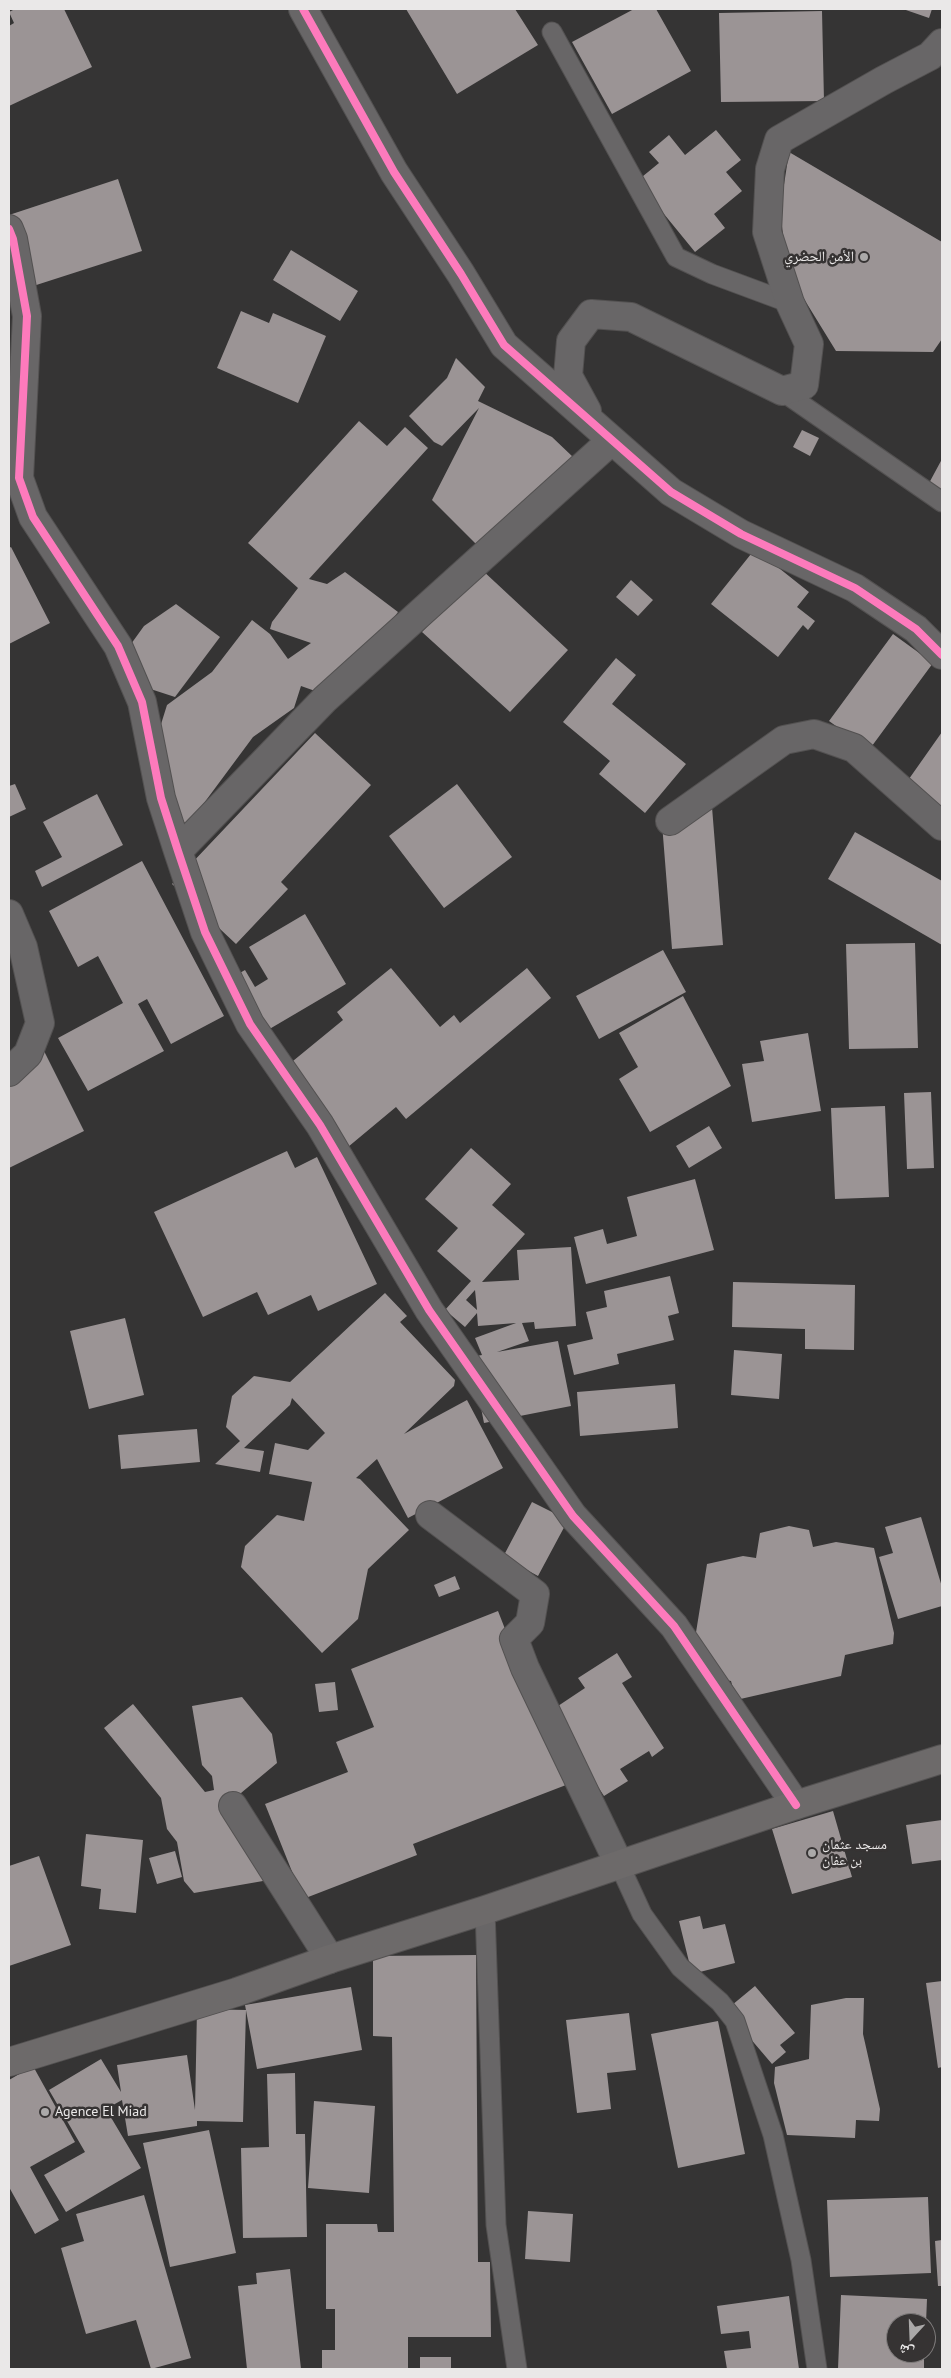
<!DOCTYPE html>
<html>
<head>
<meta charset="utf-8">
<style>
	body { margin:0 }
	#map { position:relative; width:951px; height:2378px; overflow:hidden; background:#353434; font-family:"PT Sans","Noto Naskh Arabic",sans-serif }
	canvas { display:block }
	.frame { position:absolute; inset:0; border:10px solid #eae8e8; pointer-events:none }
	.north { position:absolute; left:886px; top:2313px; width:50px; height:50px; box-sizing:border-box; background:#363333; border:1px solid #7e7b7b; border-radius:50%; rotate:200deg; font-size:14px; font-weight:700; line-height:20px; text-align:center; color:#eae8e8 }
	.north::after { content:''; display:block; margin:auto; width:18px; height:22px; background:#aba9a9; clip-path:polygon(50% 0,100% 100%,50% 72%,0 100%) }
</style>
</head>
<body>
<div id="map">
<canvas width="951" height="2378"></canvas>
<div class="frame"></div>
<div class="north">ش</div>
</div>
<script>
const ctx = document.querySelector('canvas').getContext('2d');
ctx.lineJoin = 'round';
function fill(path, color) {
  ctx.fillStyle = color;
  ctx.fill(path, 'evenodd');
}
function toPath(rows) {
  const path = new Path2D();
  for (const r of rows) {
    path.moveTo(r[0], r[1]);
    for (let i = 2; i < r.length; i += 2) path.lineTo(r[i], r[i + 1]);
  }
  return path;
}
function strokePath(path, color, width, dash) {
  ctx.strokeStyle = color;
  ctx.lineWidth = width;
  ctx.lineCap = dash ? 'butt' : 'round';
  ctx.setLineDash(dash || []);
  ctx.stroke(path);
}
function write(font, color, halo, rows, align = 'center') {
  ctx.font = font + ' "PT Sans","Noto Naskh Arabic",sans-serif';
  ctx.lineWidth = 5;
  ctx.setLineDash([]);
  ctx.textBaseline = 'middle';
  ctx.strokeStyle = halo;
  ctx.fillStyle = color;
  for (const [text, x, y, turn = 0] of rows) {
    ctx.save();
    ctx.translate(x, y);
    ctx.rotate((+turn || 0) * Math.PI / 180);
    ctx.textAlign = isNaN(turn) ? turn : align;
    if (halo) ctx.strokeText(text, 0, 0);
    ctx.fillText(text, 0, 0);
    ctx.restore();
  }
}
fill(toPath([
	[15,9,64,9,92,67,9,106,9,26,14,23,9,12],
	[406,9,515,9,538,45,457,94],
	[634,9,656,9,691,71,612,114,572,42],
	[903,9,932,9,929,18],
	[822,11,824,101,721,102,719,13],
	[716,130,741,160,726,172,742,191,714,214,725,228,695,252,637,181,659,163,649,152,669,135,685,155],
	[789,152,942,242,942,339,933,352,836,351,788,273,780,211],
	[118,179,142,251,27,288,9,233,9,215],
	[291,250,358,291,340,321,273,280],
	[241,311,269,323,273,313,326,336,298,403,217,368],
	[456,358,485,387,478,401,552,437,573,457,481,549,432,500,479,408,442,446,434,442,409,416,447,378],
	[359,421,387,446,405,427,428,448,309,579,327,584,345,572,398,612,360,663,318,692,301,686,294,708,253,737,187,826,147,769,167,705,212,672,252,620,270,634,288,659,311,643,270,629,272,622,298,588,248,543],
	[802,430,819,438,810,456,793,447],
	[942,459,942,493,928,485],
	[11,547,50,623,9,644,9,548],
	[755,549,809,592,797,607,815,621,808,630,803,625,778,657,711,604],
	[481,569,568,650,510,712,422,632],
	[631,580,653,600,638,616,616,597],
	[176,604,220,637,175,697,132,683,118,662,144,626],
	[893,634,933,663,869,750,829,721],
	[616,658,636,675,612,704,686,764,645,813,599,774,610,761,563,722],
	[942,732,942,809,904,786],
	[315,733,371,785,281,882,288,889,236,944,172,884],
	[15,784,26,809,9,817,9,786],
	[457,784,512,857,444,908,389,836],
	[97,794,123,845,42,887,35,871,62,857,43,822],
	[712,807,723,945,672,949,661,811],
	[855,832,942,881,942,945,828,879],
	[142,861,224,1016,171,1044,147,999,138,1004,164,1051,88,1091,58,1038,123,1003,98,956,78,967,49,911],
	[305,914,346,984,261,1034,229,979,245,970,255,987,268,979,249,947],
	[915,943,918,1048,849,1049,846,944],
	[663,950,686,992,599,1039,576,996],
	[391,968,440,1027,454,1015,460,1023,527,968,551,998,406,1119,396,1107,336,1157,271,1079,343,1020,337,1012],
	[683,996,731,1086,650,1132,619,1079,638,1067,619,1033],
	[808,1033,821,1111,752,1122,742,1064,764,1061,760,1041],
	[44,1051,84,1131,9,1168,9,1068],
	[931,1092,934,1168,907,1169,904,1093],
	[885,1106,889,1197,835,1199,831,1108],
	[709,1126,722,1148,689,1168,676,1146],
	[471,1148,511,1184,492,1205,525,1234,482,1282,519,1280,517,1250,571,1247,576,1326,535,1329,534,1322,522,1323,529,1341,497,1352,558,1341,571,1406,484,1423,471,1357,482,1355,475,1338,516,1323,478,1326,477,1313,465,1327,445,1310,471,1281,437,1251,458,1228,425,1199],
	[475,1290,477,1310,466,1300],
	[287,1151,295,1168,317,1157,377,1284,318,1311,311,1295,268,1315,257,1292,203,1317,154,1212],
	[695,1179,714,1250,586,1284,574,1237,603,1229,607,1244,637,1236,627,1197],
	[670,1276,679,1313,668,1316,674,1340,617,1354,619,1364,574,1375,567,1345,593,1339,586,1312,607,1307,604,1291],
	[733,1282,855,1285,854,1350,805,1349,805,1329,732,1327],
	[385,1293,407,1316,400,1322,455,1380,454,1386,404,1434,467,1400,503,1468,408,1518,377,1459,356,1478,360,1479,409,1530,368,1569,358,1619,322,1653,241,1567,245,1546,277,1515,304,1521,312,1482,269,1474,275,1443,308,1450,325,1433,292,1398,290,1405,244,1448,264,1451,260,1472,215,1464,240,1441,226,1427,232,1396,254,1376,290,1382],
	[125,1318,144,1395,89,1409,70,1331],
	[734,1350,782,1354,779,1399,731,1395],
	[675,1384,678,1428,580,1436,577,1392],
	[197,1429,200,1462,121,1469,118,1435],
	[532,1502,568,1520,538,1576,503,1557],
	[921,1517,942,1587,942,1606,898,1619,879,1557,893,1553,885,1527],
	[789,1526,809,1530,813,1547,836,1542,874,1548,894,1633,893,1644,845,1655,841,1676,736,1700,731,1681,715,1678,693,1651,707,1564,743,1556,756,1558,760,1533],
	[455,1576,460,1589,439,1597,434,1585],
	[498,1611,566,1785,413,1844,417,1855,303,1899,265,1804,348,1772,336,1742,374,1727,351,1669],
	[617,1653,632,1677,622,1683,664,1748,652,1757,649,1751,620,1769,628,1781,604,1796,549,1712,585,1688,578,1678],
	[335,1682,338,1710,319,1712,315,1684],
	[242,1697,272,1734,277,1763,223,1808,257,1848,263,1881,194,1893,184,1881,177,1842,167,1829,161,1798,104,1728,133,1704,205,1792,214,1790,212,1776,202,1765,192,1706],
	[833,1811,852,1877,792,1894,772,1829],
	[942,1820,942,1860,912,1864,906,1825],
	[86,1834,143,1840,136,1913,99,1909,101,1889,81,1886],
	[175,1851,182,1877,157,1884,149,1858],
	[39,1856,71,1945,9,1966,9,1866],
	[700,1916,703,1929,725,1924,735,1963,692,1974,679,1921],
	[476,1955,478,2262,490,2262,491,2337,408,2337,408,2369,322,2369,322,2350,335,2350,335,2309,326,2309,326,2224,377,2224,378,2232,394,2232,392,2037,373,2036,373,1956],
	[942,1981,942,2067,938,2068,926,1983],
	[755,1986,795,2033,780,2045,786,2052,772,2064,726,2010],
	[351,1987,362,2050,257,2069,245,2005],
	[846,1998,864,1998,863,2034,880,2109,879,2121,856,2120,855,2138,787,2135,774,2083,775,2067,809,2059,811,2005],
	[197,2009,246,2010,243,2122,197,2121,197,2126,128,2136,122,2100,106,2109,141,2168,66,2212,44,2175,85,2152,49,2090,101,2059,121,2092,117,2065,187,2055,195,2110],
	[629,2013,636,2070,607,2073,611,2109,577,2113,566,2020],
	[718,2021,745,2154,678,2168,651,2034],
	[33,2066,75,2142,30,2167,59,2220,35,2234,9,2187,9,2080],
	[295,2073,296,2134,305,2134,307,2237,243,2238,241,2148,269,2147,267,2074],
	[314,2101,375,2106,369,2193,308,2188],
	[209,2130,236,2253,170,2267,143,2143],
	[144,2195,191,2358,151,2369,136,2320,86,2334,61,2248,84,2241,76,2214],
	[928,2197,931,2273,830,2277,827,2200],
	[528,2211,573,2214,570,2262,525,2259],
	[942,2240,942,2286,938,2286,935,2241],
	[290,2269,301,2369,247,2369,238,2286,257,2284,256,2273],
	[841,2295,927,2299,926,2323,896,2323,896,2353,924,2353,924,2369,838,2369],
	[789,2296,799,2369,727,2369,724,2351,751,2348,749,2331,721,2334,717,2306],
	[420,2357,451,2357,451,2369,420,2369]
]), '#9b9495');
const service = toPath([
	[552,32,676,257,712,274,790,303],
	[782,391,942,502],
	[619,1864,642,1914,680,1967,720,2002,735,2021,773,2135,801,2260,817,2369],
	[485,1910,496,2225,517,2369]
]);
const minor = toPath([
	[303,9,394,172,461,274,504,345,671,492,741,534,855,588,916,629,942,655],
	[9,229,13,239,27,316,19,478,33,517,118,646,142,702,161,798,178,851,205,932,250,1024,320,1125,429,1310,573,1516,674,1626,796,1805],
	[587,411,568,376,571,341,591,314,631,317,782,391,804,385,809,344,790,303,767,232,770,169,779,140,884,80,930,56,942,43],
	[670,821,784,740,814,734,854,748,942,826],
	[178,851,325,699,611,441],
	[9,914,23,947,40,1023,28,1054,9,1072],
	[430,1515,535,1594,530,1623,514,1639,525,1668,619,1864],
	[233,1806,330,1959]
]);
const secondary = toPath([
	[9,2062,237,1992,330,1959,485,1910,796,1805,942,1759]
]);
strokePath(service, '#535151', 21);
strokePath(minor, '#535151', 30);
strokePath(secondary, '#535151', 30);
strokePath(service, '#686667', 19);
strokePath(minor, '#686667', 28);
strokePath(secondary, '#6d6a6a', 28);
strokePath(toPath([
	[303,9,394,172,461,274,504,345,671,492,741,534,855,588,916,629,942,655],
	[9,229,13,239,27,316,19,478,33,517,118,646,142,702,161,798,178,851,205,932,250,1024,320,1125,429,1310,573,1516,674,1626,796,1805]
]), '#fd7abc', 8);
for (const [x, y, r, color] of [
	[864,257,5,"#aba9a9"],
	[812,1853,5,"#aba9a9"],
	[45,2112,5,"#aba9a9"]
]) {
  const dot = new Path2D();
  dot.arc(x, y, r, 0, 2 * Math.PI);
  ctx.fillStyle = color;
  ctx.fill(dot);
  strokePath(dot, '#363333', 2);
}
write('14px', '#eae8e8', '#363333', [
	["الأمن الحضري",854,257,"right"],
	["مسجد عثمان",822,1845],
	["بن عفان",822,1861],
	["Agence El Miad",55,2112]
], 'left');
</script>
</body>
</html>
